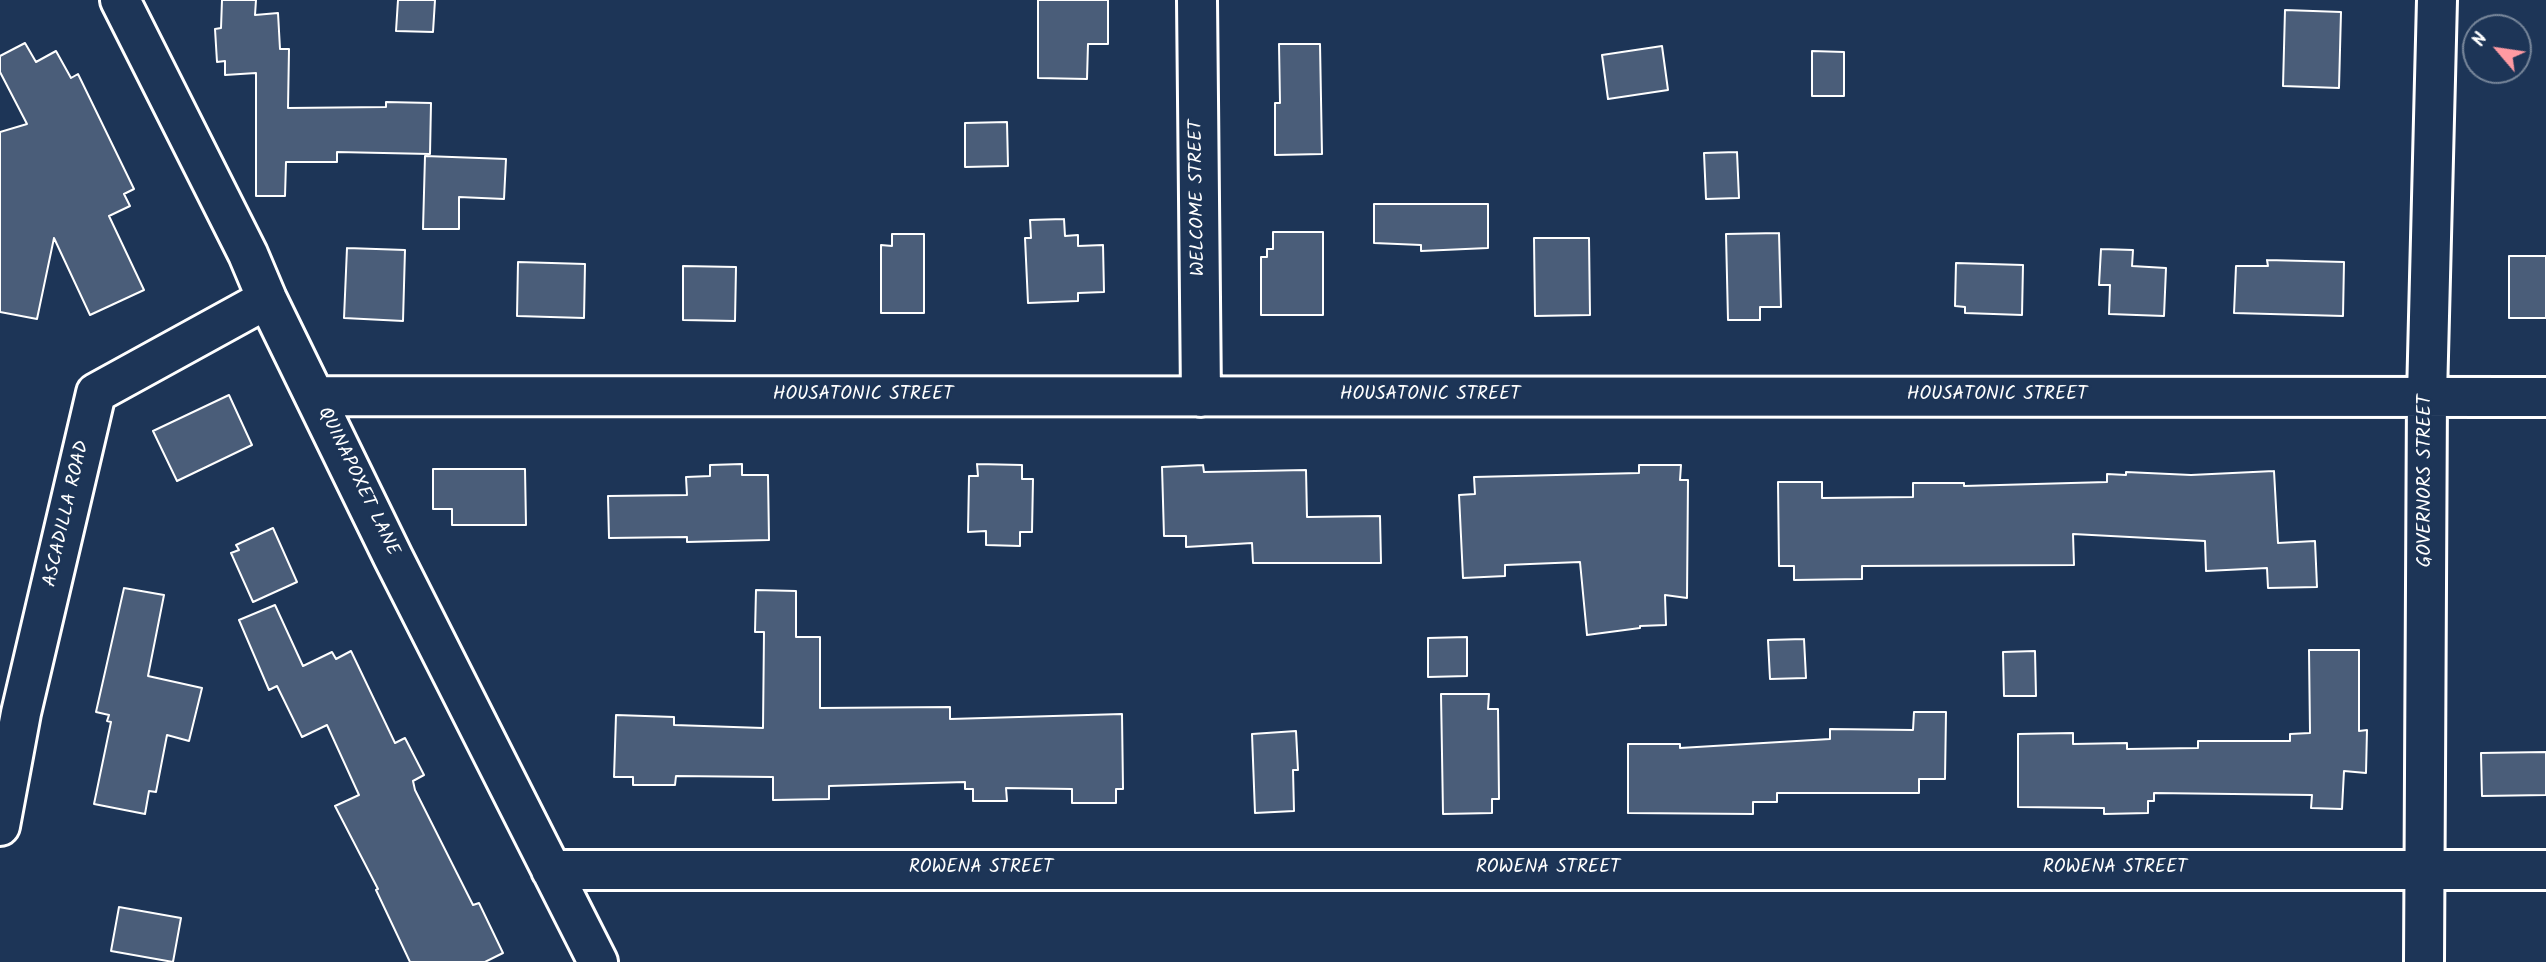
<!DOCTYPE html>
<html>
<head>
<meta charset="utf-8">
<style>
	body { margin:0 }
	#map { position:relative; width:2546px; height:962px; overflow:hidden; background:#1d3557; font-family:Kalam,sans-serif }
	canvas { display:block }
	.north { position:absolute; left:2462px; top:14px; width:70px; height:70px; box-sizing:border-box; background:#1d3557; border:2px solid #77869a; border-radius:50%; rotate:299deg; font-size:19px; font-weight:700; line-height:28px; text-align:center; color:#fff }
	.north::after { content:''; display:block; margin:auto; width:24px; height:32px; background:#ff9aa2; clip-path:polygon(50% 0,100% 100%,50% 72%,0 100%) }
</style>
</head>
<body>
<div id="map">
<canvas width="2546" height="962"></canvas>
<div class="north">N</div>
</div>
<script>
const ctx = document.querySelector('canvas').getContext('2d');
ctx.lineJoin = 'round';
function fill(path, color) {
  ctx.fillStyle = color;
  ctx.fill(path, 'evenodd');
}
function toPath(rows) {
  const path = new Path2D();
  for (const r of rows) {
    path.moveTo(r[0], r[1]);
    for (let i = 2; i < r.length; i += 2) path.lineTo(r[i], r[i + 1]);
  }
  return path;
}
function strokePath(path, color, width, dash) {
  ctx.strokeStyle = color;
  ctx.lineWidth = width;
  ctx.lineCap = dash ? 'butt' : 'round';
  ctx.setLineDash(dash || []);
  ctx.stroke(path);
}
function write(font, color, halo, rows, align = 'center') {
  ctx.font = font + ' Kalam,sans-serif';
  ctx.lineWidth = 5;
  ctx.setLineDash([]);
  ctx.textBaseline = 'middle';
  ctx.strokeStyle = halo;
  ctx.fillStyle = color;
  for (const [text, x, y, turn = 0] of rows) {
    ctx.save();
    ctx.translate(x, y);
    ctx.rotate((+turn || 0) * Math.PI / 180);
    ctx.textAlign = isNaN(turn) ? turn : align;
    if (halo) ctx.strokeText(text, 0, 0);
    ctx.fillText(text, 0, 0);
    ctx.restore();
  }
}
const building = toPath([
	[222,0,256,0,255,15,278,13,280,49,289,49,288,108,386,107,386,102,431,103,430,154,337,152,337,162,286,162,285,196,256,196,256,73,225,75,225,61,217,62,215,29,221,28,222,0],
	[398,0,435,0,433,32,396,31,398,0],
	[1038,0,1108,0,1108,44,1088,44,1087,79,1038,78,1038,0],
	[2285,10,2341,12,2339,88,2283,86,2285,10],
	[25,43,36,62,56,51,71,78,78,74,134,189,124,194,130,206,109,216,144,290,90,315,54,238,37,319,0,312,0,132,27,124,0,72,0,56,25,43],
	[1279,44,1320,44,1322,154,1275,155,1275,103,1280,103,1279,44],
	[1662,46,1668,90,1608,99,1602,55,1662,46],
	[1812,51,1844,52,1844,96,1812,96,1812,51],
	[1007,122,1008,166,965,167,965,123,1007,122],
	[1737,152,1739,198,1706,199,1704,153,1737,152],
	[425,156,506,159,504,199,459,197,459,229,423,229,425,156],
	[1374,204,1488,204,1488,248,1421,251,1421,245,1374,243,1374,204],
	[1064,219,1065,236,1078,235,1078,246,1103,245,1104,292,1078,293,1078,301,1028,303,1025,238,1031,238,1030,220,1064,219],
	[1273,232,1323,232,1323,315,1261,315,1261,257,1267,257,1267,249,1273,249,1273,232],
	[1779,233,1781,307,1760,307,1760,320,1728,320,1726,234,1779,233],
	[892,234,924,234,924,313,881,313,881,245,892,246,892,234],
	[1534,238,1589,238,1590,315,1535,316,1534,238],
	[347,248,405,250,403,321,344,318,347,248],
	[2101,249,2133,250,2132,266,2166,268,2164,316,2109,314,2110,285,2099,285,2101,249],
	[2509,256,2546,256,2546,318,2509,318,2509,256],
	[2267,260,2344,262,2343,316,2234,313,2236,266,2268,266,2267,260],
	[518,262,585,264,584,318,517,316,518,262],
	[1956,263,2023,265,2022,315,1965,313,1965,307,1955,306,1956,263],
	[683,266,736,267,735,321,683,320,683,266],
	[229,395,252,445,177,481,153,431,229,395],
	[742,464,742,475,768,475,769,540,687,542,687,537,609,538,608,496,687,495,686,477,710,476,710,465,742,464],
	[977,464,1022,465,1022,479,1033,479,1032,532,1020,532,1020,546,986,545,986,531,968,532,969,476,978,476,977,464],
	[1203,465,1204,472,1306,470,1307,517,1380,516,1381,563,1253,563,1252,543,1186,547,1186,536,1164,536,1162,467,1203,465],
	[1639,465,1681,465,1680,480,1688,480,1687,598,1665,595,1666,625,1640,626,1640,628,1587,635,1580,562,1505,565,1505,576,1463,578,1459,495,1475,494,1474,477,1639,473,1639,465],
	[433,469,525,469,526,525,452,525,452,509,433,509,433,469],
	[2274,471,2278,543,2315,541,2317,587,2268,588,2267,568,2206,571,2205,541,2073,534,2074,565,1862,566,1862,579,1794,580,1794,566,1779,566,1778,482,1822,482,1822,498,1913,497,1913,483,1964,483,1964,486,2107,482,2107,474,2126,475,2126,472,2191,475,2274,471],
	[273,528,297,582,253,602,231,553,239,550,236,545,273,528],
	[124,588,164,595,148,676,202,688,189,741,167,735,156,792,149,791,145,814,94,804,111,722,107,721,109,715,96,712,124,588],
	[756,590,796,591,796,637,820,637,820,708,950,707,950,719,1122,714,1123,789,1116,789,1116,803,1072,803,1072,789,1006,788,1007,801,973,801,973,789,965,789,965,782,829,786,829,799,773,800,773,777,676,776,675,785,633,785,633,777,614,777,616,715,674,717,674,725,763,728,764,632,755,632,756,590],
	[275,605,303,666,332,652,336,659,351,651,395,743,405,738,424,775,413,781,415,790,473,905,479,903,503,953,485,962,410,962,376,890,378,889,335,806,359,795,327,725,302,737,277,686,269,690,239,620,275,605],
	[1467,637,1467,676,1428,677,1428,638,1467,637],
	[1804,639,1806,678,1770,679,1768,640,1804,639],
	[2309,650,2359,650,2359,731,2367,730,2366,773,2344,771,2342,809,2311,808,2312,795,2154,793,2154,801,2148,801,2148,813,2104,814,2104,808,2018,807,2018,734,2073,733,2073,744,2127,743,2127,749,2198,748,2198,741,2290,741,2290,734,2310,733,2309,650],
	[2035,651,2036,696,2004,696,2003,652,2035,651],
	[1441,694,1489,694,1488,709,1498,709,1499,799,1492,799,1492,813,1443,814,1441,694],
	[1914,712,1946,712,1945,779,1919,779,1919,793,1777,793,1777,802,1753,802,1753,814,1628,813,1628,744,1680,744,1680,748,1830,739,1830,729,1913,730,1914,712],
	[1296,731,1298,770,1293,770,1294,811,1255,813,1252,734,1296,731],
	[2546,752,2546,795,2482,796,2481,753,2546,752],
	[119,907,181,918,173,962,111,951,119,907]
]);
fill(building, '#4a5d79');
strokePath(building, '#fff', 2);
const minor = toPath([
	[120,0,248,254,267,299,393,557,598,962],
	[1197,0,1201,397],
	[315,396,2546,397],
	[0,826,21,713,96,393,267,299],
	[551,870,2546,870],
	[2424,962,2427,396,2437,0]
]);
strokePath(minor, '#fff', 44);
strokePath(minor, '#1d3557', 38);
write('19px', '#fff', '#1d3557', [
	["WELCOME STREET",1199,198,-91],
	["HOUSATONIC STREET",863,396],
	["HOUSATONIC STREET",1430,396],
	["HOUSATONIC STREET",1997,396],
	["GOVERNORS STREET",2427,481,-90],
	["QUINAPOXET LANE",357,482,64],
	["ASCADILLA ROAD",68,514,-77],
	["ROWENA STREET",981,869],
	["ROWENA STREET",1548,869],
	["ROWENA STREET",2115,869]
]);
</script>
</body>
</html>
